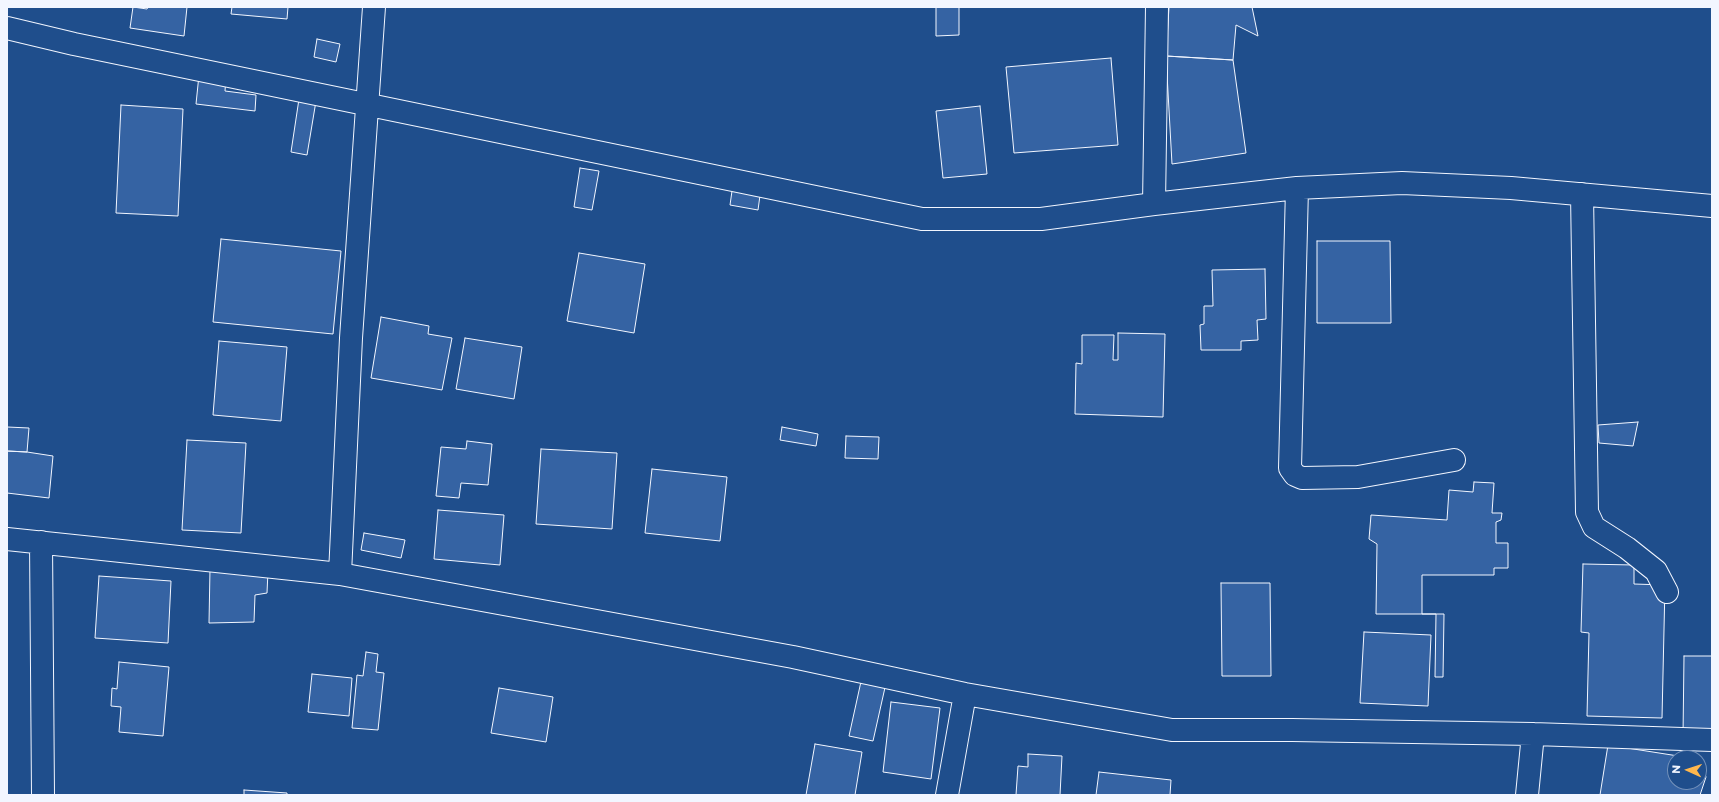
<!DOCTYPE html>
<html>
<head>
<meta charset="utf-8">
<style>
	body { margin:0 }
	#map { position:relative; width:1719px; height:802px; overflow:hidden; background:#1f4e8c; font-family:Montserrat,sans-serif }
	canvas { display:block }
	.frame { position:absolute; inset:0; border:8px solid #f2f6ff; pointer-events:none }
	.north { position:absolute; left:1667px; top:750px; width:40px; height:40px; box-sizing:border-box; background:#1f4e8c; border:1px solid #7391ba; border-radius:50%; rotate:273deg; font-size:11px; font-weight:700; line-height:16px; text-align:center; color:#f2f6ff }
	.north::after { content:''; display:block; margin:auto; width:14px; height:18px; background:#ffb74d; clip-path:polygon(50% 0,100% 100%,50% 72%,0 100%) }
</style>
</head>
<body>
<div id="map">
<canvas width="1719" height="802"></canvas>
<div class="frame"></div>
<div class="north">N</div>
</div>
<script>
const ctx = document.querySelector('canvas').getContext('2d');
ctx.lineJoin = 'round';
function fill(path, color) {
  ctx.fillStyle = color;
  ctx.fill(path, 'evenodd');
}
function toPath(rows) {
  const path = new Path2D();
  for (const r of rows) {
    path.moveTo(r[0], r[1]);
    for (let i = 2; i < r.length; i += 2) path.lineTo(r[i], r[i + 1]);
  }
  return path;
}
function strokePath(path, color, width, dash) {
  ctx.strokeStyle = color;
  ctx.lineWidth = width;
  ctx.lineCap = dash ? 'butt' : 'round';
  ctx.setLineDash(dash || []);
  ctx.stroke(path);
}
const building = toPath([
	[133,7,147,9,148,7,187,7,184,36,130,28,133,7],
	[232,7,288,7,287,19,231,14,232,7],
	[936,7,959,7,959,35,936,36,936,7],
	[1169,7,1252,7,1258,36,1236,25,1233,60,1166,56,1169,7],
	[317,39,340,44,336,62,314,57,317,39],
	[1166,56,1233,60,1246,153,1172,164,1166,56],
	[1111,58,1118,145,1014,153,1006,67,1111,58],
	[199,75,226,78,225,91,256,95,255,111,196,104,199,75],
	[299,99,316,101,307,155,291,152,299,99],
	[121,105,183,109,178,216,116,213,121,105],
	[980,106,987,174,943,178,936,111,980,106],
	[580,168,599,171,592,210,574,207,580,168],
	[733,184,761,188,758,210,730,205,733,184],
	[221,239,341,251,333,334,213,322,221,239],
	[1317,241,1390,241,1391,323,1317,323,1317,241],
	[579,253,645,264,634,333,567,321,579,253],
	[1265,269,1266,319,1257,320,1258,340,1241,341,1241,350,1201,350,1200,325,1204,324,1204,306,1213,306,1212,270,1265,269],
	[381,317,429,326,428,334,452,338,442,390,371,378,381,317],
	[1118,333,1165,334,1163,417,1075,414,1076,363,1082,364,1082,335,1114,335,1113,360,1118,360,1118,333],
	[465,338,522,347,514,399,456,389,465,338],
	[219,341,287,347,281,421,213,415,219,341],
	[1638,422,1633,446,1599,443,1598,425,1638,422],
	[7,427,29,428,27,452,7,451,7,427],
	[782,427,818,434,816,446,780,440,782,427],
	[846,436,879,437,878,459,845,458,846,436],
	[187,440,246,443,241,533,182,530,187,440],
	[467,441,492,444,488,485,461,483,459,498,436,496,441,447,466,449,467,441],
	[541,449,617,453,612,529,536,524,541,449],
	[7,451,27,452,53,456,49,498,7,493,7,451],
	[652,469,727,477,720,541,645,533,652,469],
	[1474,482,1494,483,1492,513,1502,513,1501,520,1496,522,1496,543,1508,543,1508,568,1494,568,1494,575,1422,575,1422,614,1444,614,1443,677,1435,677,1436,614,1376,614,1377,544,1369,539,1371,515,1447,520,1449,490,1473,492,1474,482],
	[438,510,504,515,500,565,434,559,438,510],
	[364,533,405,540,401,558,361,550,364,533],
	[1583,564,1634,565,1634,584,1665,585,1662,718,1587,716,1589,633,1581,632,1583,564],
	[210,569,268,571,267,593,255,595,254,622,209,623,210,569],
	[99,576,171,581,168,643,95,638,99,576],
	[1221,583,1270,583,1271,676,1222,676,1221,583],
	[1364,632,1431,635,1428,706,1360,703,1364,632],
	[366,652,378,654,376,672,384,673,378,730,352,728,357,675,363,676,366,652],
	[1684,656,1712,656,1712,736,1683,736,1684,656],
	[119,662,169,667,163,736,119,732,121,707,111,706,112,688,117,689,119,662],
	[312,674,352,678,349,716,308,712,312,674],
	[862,677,886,683,873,741,849,736,862,677],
	[499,688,553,697,546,742,491,733,499,688],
	[891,702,940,708,931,779,883,772,891,702],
	[815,744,862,752,855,795,806,795,815,744],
	[1608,745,1691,758,1675,758,1675,782,1699,782,1699,759,1700,759,1706,777,1700,795,1600,795,1608,745],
	[1028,754,1062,756,1060,795,1016,795,1018,766,1028,767,1028,754],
	[1099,772,1171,780,1170,795,1096,795,1099,772],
	[244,790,287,793,287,795,244,795,244,790]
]);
fill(building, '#3563a3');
strokePath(building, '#f2f6ff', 1);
const street = toPath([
	[7,28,74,44,922,219,1041,219,1154,204,1297,188,1402,183,1511,188,1712,206],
	[1297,188,1290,468,1295,475,1302,478,1358,477,1454,460],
	[1582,194,1587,512,1594,527,1627,548,1656,571,1667,592],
	[1154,204,1157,7],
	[7,539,340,574,793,657,965,694,1172,730,1292,730,1533,734,1712,740],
	[41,542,43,795],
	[340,574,351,338,374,7],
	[947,795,965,694],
	[1527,795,1533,734]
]);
strokePath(street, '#f2f6ff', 24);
strokePath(street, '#1f4e8c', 22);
</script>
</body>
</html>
